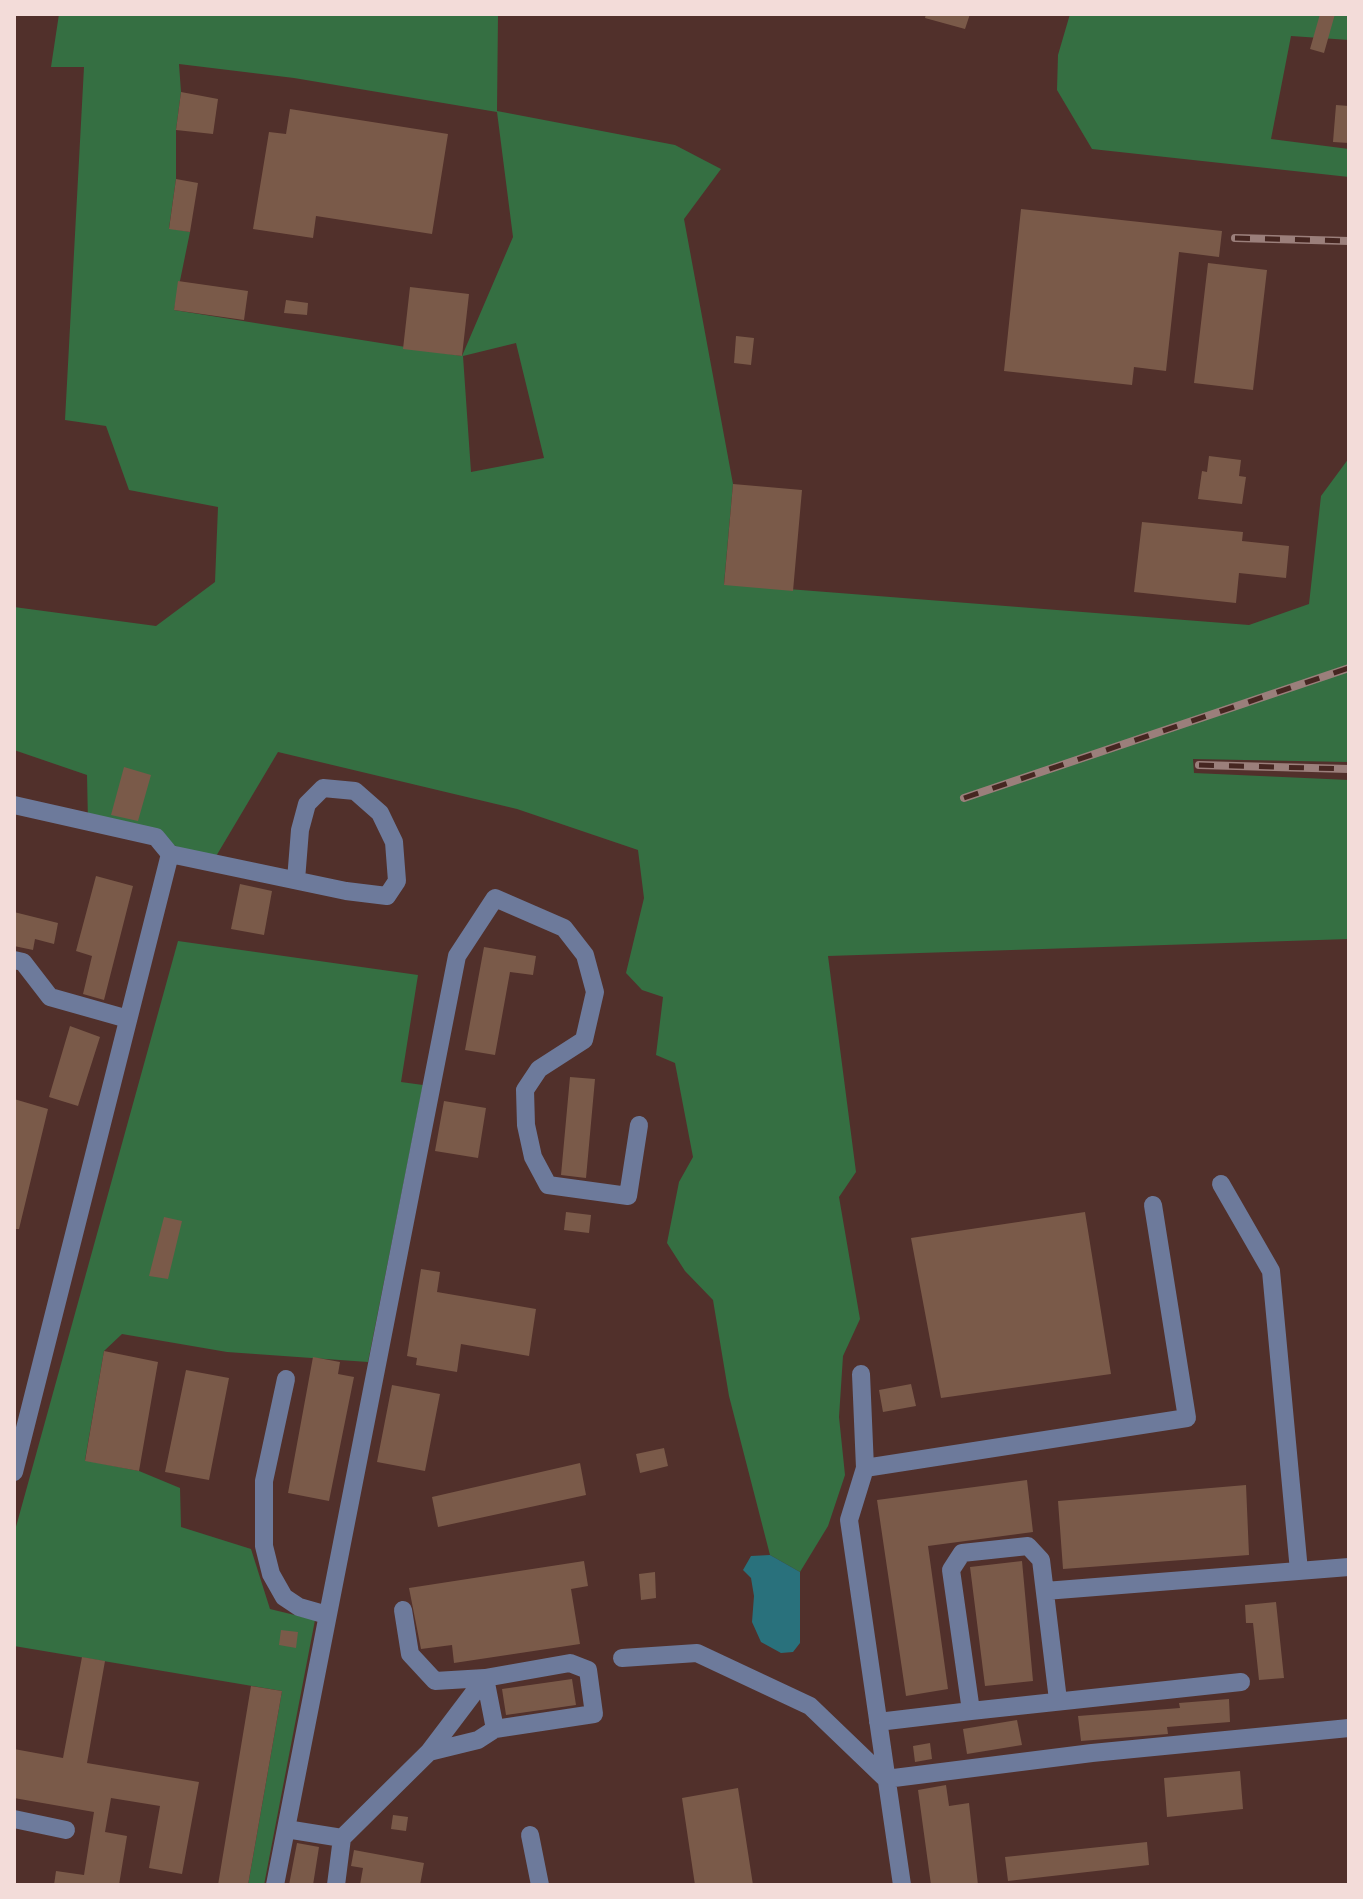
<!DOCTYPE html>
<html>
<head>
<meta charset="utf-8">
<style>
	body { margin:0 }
	#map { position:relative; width:1363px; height:1899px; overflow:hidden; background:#51302b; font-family:Helvetica,sans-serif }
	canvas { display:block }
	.frame { position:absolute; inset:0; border:16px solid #f3dcd9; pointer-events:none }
</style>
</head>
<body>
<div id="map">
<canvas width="1363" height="1899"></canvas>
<div class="frame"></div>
</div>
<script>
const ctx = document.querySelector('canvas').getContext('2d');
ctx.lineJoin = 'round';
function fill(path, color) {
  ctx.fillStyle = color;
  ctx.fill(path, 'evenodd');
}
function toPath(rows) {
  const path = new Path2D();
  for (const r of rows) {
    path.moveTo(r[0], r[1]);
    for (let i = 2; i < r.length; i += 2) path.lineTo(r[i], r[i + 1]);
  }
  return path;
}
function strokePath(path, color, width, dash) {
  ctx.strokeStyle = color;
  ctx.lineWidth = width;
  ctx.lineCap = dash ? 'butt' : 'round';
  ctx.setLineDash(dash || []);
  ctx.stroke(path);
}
fill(toPath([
	[59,14,498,14,497,111,675,145,721,169,684,219,733,484,724,584,1249,625,1309,604,1321,496,1349,458,1349,762,1193,759,1194,773,1349,780,1349,939,828,956,856,1172,839,1197,860,1319,843,1356,839,1417,845,1475,828,1526,800,1572,770,1555,729,1396,713,1300,685,1271,667,1243,679,1182,693,1157,675,1063,656,1055,663,997,642,990,626,973,644,898,638,850,517,809,278,752,212,863,156,837,88,822,87,775,14,750,14,607,156,626,215,582,218,507,129,490,106,426,65,420,84,67,51,67],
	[179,64,294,78,497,112,513,237,462,356,174,310,190,232,169,228,176,179,176,130,181,92],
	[516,343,544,458,471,472,463,356],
	[1070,14,1349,14,1349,40,1291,36,1271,139,1349,149,1349,177,1092,149,1057,90,1058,55],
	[178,941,418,975,401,1082,423,1085,368,1362,227,1352,122,1334,104,1351,85,1460,139,1471,180,1488,181,1527,251,1549,270,1609,315,1620,264,1885,248,1885,282,1691,14,1646,14,1534]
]), '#356f42');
fill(toPath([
	[770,1555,800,1572,800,1643,793,1652,781,1653,761,1642,752,1622,754,1596,751,1578,743,1570,751,1556]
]), '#29717c');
fill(toPath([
	[926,14,970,14,965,29,925,18],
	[1320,14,1335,14,1324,53,1310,49],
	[181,92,218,99,213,134,176,130],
	[1336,105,1349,106,1349,143,1333,142],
	[290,109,448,134,432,234,316,216,313,238,253,229,269,132,286,134],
	[176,179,198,183,190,232,169,229],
	[1021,209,1222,231,1219,257,1179,252,1166,371,1134,367,1132,385,1004,371],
	[1208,263,1267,270,1253,390,1194,383],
	[178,281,248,291,244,320,174,310],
	[410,287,469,294,462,356,403,349],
	[286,300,308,303,307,315,284,313],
	[736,336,754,338,751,365,734,363],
	[1209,456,1241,460,1239,476,1246,477,1242,504,1198,499,1202,471,1207,472],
	[733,484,802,490,793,591,724,585],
	[1142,522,1243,532,1242,541,1289,546,1286,578,1239,573,1236,603,1134,592],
	[124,767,151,775,138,821,111,815],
	[96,876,133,886,104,1000,83,994,92,956,76,951],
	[240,884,272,891,264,935,231,929],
	[14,912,58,923,54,944,35,939,33,950,14,946],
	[484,947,536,956,533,975,510,972,495,1055,465,1050],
	[70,1026,100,1037,78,1106,49,1097],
	[570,1077,595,1079,586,1178,561,1175],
	[14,1099,48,1109,19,1229,14,1229],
	[444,1101,486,1108,478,1158,435,1151],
	[566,1212,591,1215,589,1233,564,1230],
	[1085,1212,1111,1374,941,1398,911,1238],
	[164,1217,182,1221,168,1279,149,1276],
	[421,1269,440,1272,437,1292,536,1309,529,1356,461,1344,457,1372,416,1365,417,1358,407,1356],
	[104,1351,158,1362,139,1471,85,1461],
	[313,1357,340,1362,338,1374,354,1377,329,1501,288,1493],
	[186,1370,229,1378,209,1480,165,1472],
	[911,1384,916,1406,883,1412,879,1390],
	[392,1385,440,1394,425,1471,377,1462],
	[664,1448,668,1466,640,1473,636,1454],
	[580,1463,586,1495,438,1527,432,1497],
	[1027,1480,1033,1532,928,1546,948,1689,906,1696,877,1500],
	[1246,1485,1249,1555,1063,1569,1058,1501],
	[584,1561,588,1586,571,1589,580,1644,454,1663,452,1645,421,1649,409,1588],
	[1022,1561,1033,1681,985,1686,970,1567],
	[655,1572,656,1598,641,1600,639,1574],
	[1276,1602,1284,1678,1259,1680,1253,1623,1246,1623,1245,1605],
	[281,1630,298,1632,296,1648,279,1645],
	[82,1657,105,1661,87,1763,199,1782,182,1874,149,1868,160,1806,111,1798,105,1832,127,1836,119,1885,54,1885,56,1871,84,1875,94,1812,14,1798,14,1749,63,1758],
	[572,1679,576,1705,506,1715,502,1689],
	[251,1686,282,1691,248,1885,218,1885],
	[1229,1699,1230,1722,1167,1727,1168,1734,1081,1741,1078,1716,1180,1708,1179,1703],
	[1017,1720,1022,1745,967,1754,963,1729],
	[930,1743,932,1759,915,1762,913,1746],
	[1240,1771,1243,1809,1167,1817,1164,1778],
	[946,1785,949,1806,969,1803,978,1885,931,1885,918,1790],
	[738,1788,753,1885,695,1885,682,1798],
	[393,1815,408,1817,406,1831,391,1829],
	[1147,1842,1149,1865,1008,1881,1005,1857],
	[297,1843,319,1847,313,1885,289,1885],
	[354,1850,424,1863,420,1885,360,1885,363,1868,351,1866]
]), '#7a5a49');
strokePath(toPath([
	[14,805,156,837,170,854,346,891,387,896,397,881,394,842,380,813,355,791,323,788,307,804,300,830,296,880],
	[14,960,23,962,50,997,128,1019],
	[1221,1184,1271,1271,1299,1571],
	[861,1374,865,1468,849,1520,902,1885],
	[286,1379,264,1481,264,1546,271,1574,284,1597,299,1607,327,1615],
	[865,1468,1187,1418,1153,1205],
	[14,1472,170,854],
	[1045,1591,1349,1567],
	[403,1610,410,1654,435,1681,485,1678,495,1729],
	[622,1658,697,1653,810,1706,886,1779,1092,1753,1349,1728],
	[971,1711,1241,1682],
	[878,1722,971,1711,951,1570,962,1553,1028,1546,1041,1560,1058,1700],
	[14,1819,66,1830],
	[286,1829,342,1838,336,1885],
	[530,1835,540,1885],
	[342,1838,429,1752,478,1740,495,1729,594,1714,588,1670,570,1663,485,1678,429,1752],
	[275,1885,457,956,495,898,564,928,585,955,595,992,584,1040,539,1069,525,1090,526,1125,533,1157,548,1185,628,1196,639,1125]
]), '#6d7a9b', 18);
const rail = toPath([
	[1235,238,1349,241],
	[1199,765,1349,769],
	[964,798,1349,668]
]);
strokePath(rail, '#9b7f7b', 8);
strokePath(rail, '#462621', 5, [15]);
</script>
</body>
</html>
